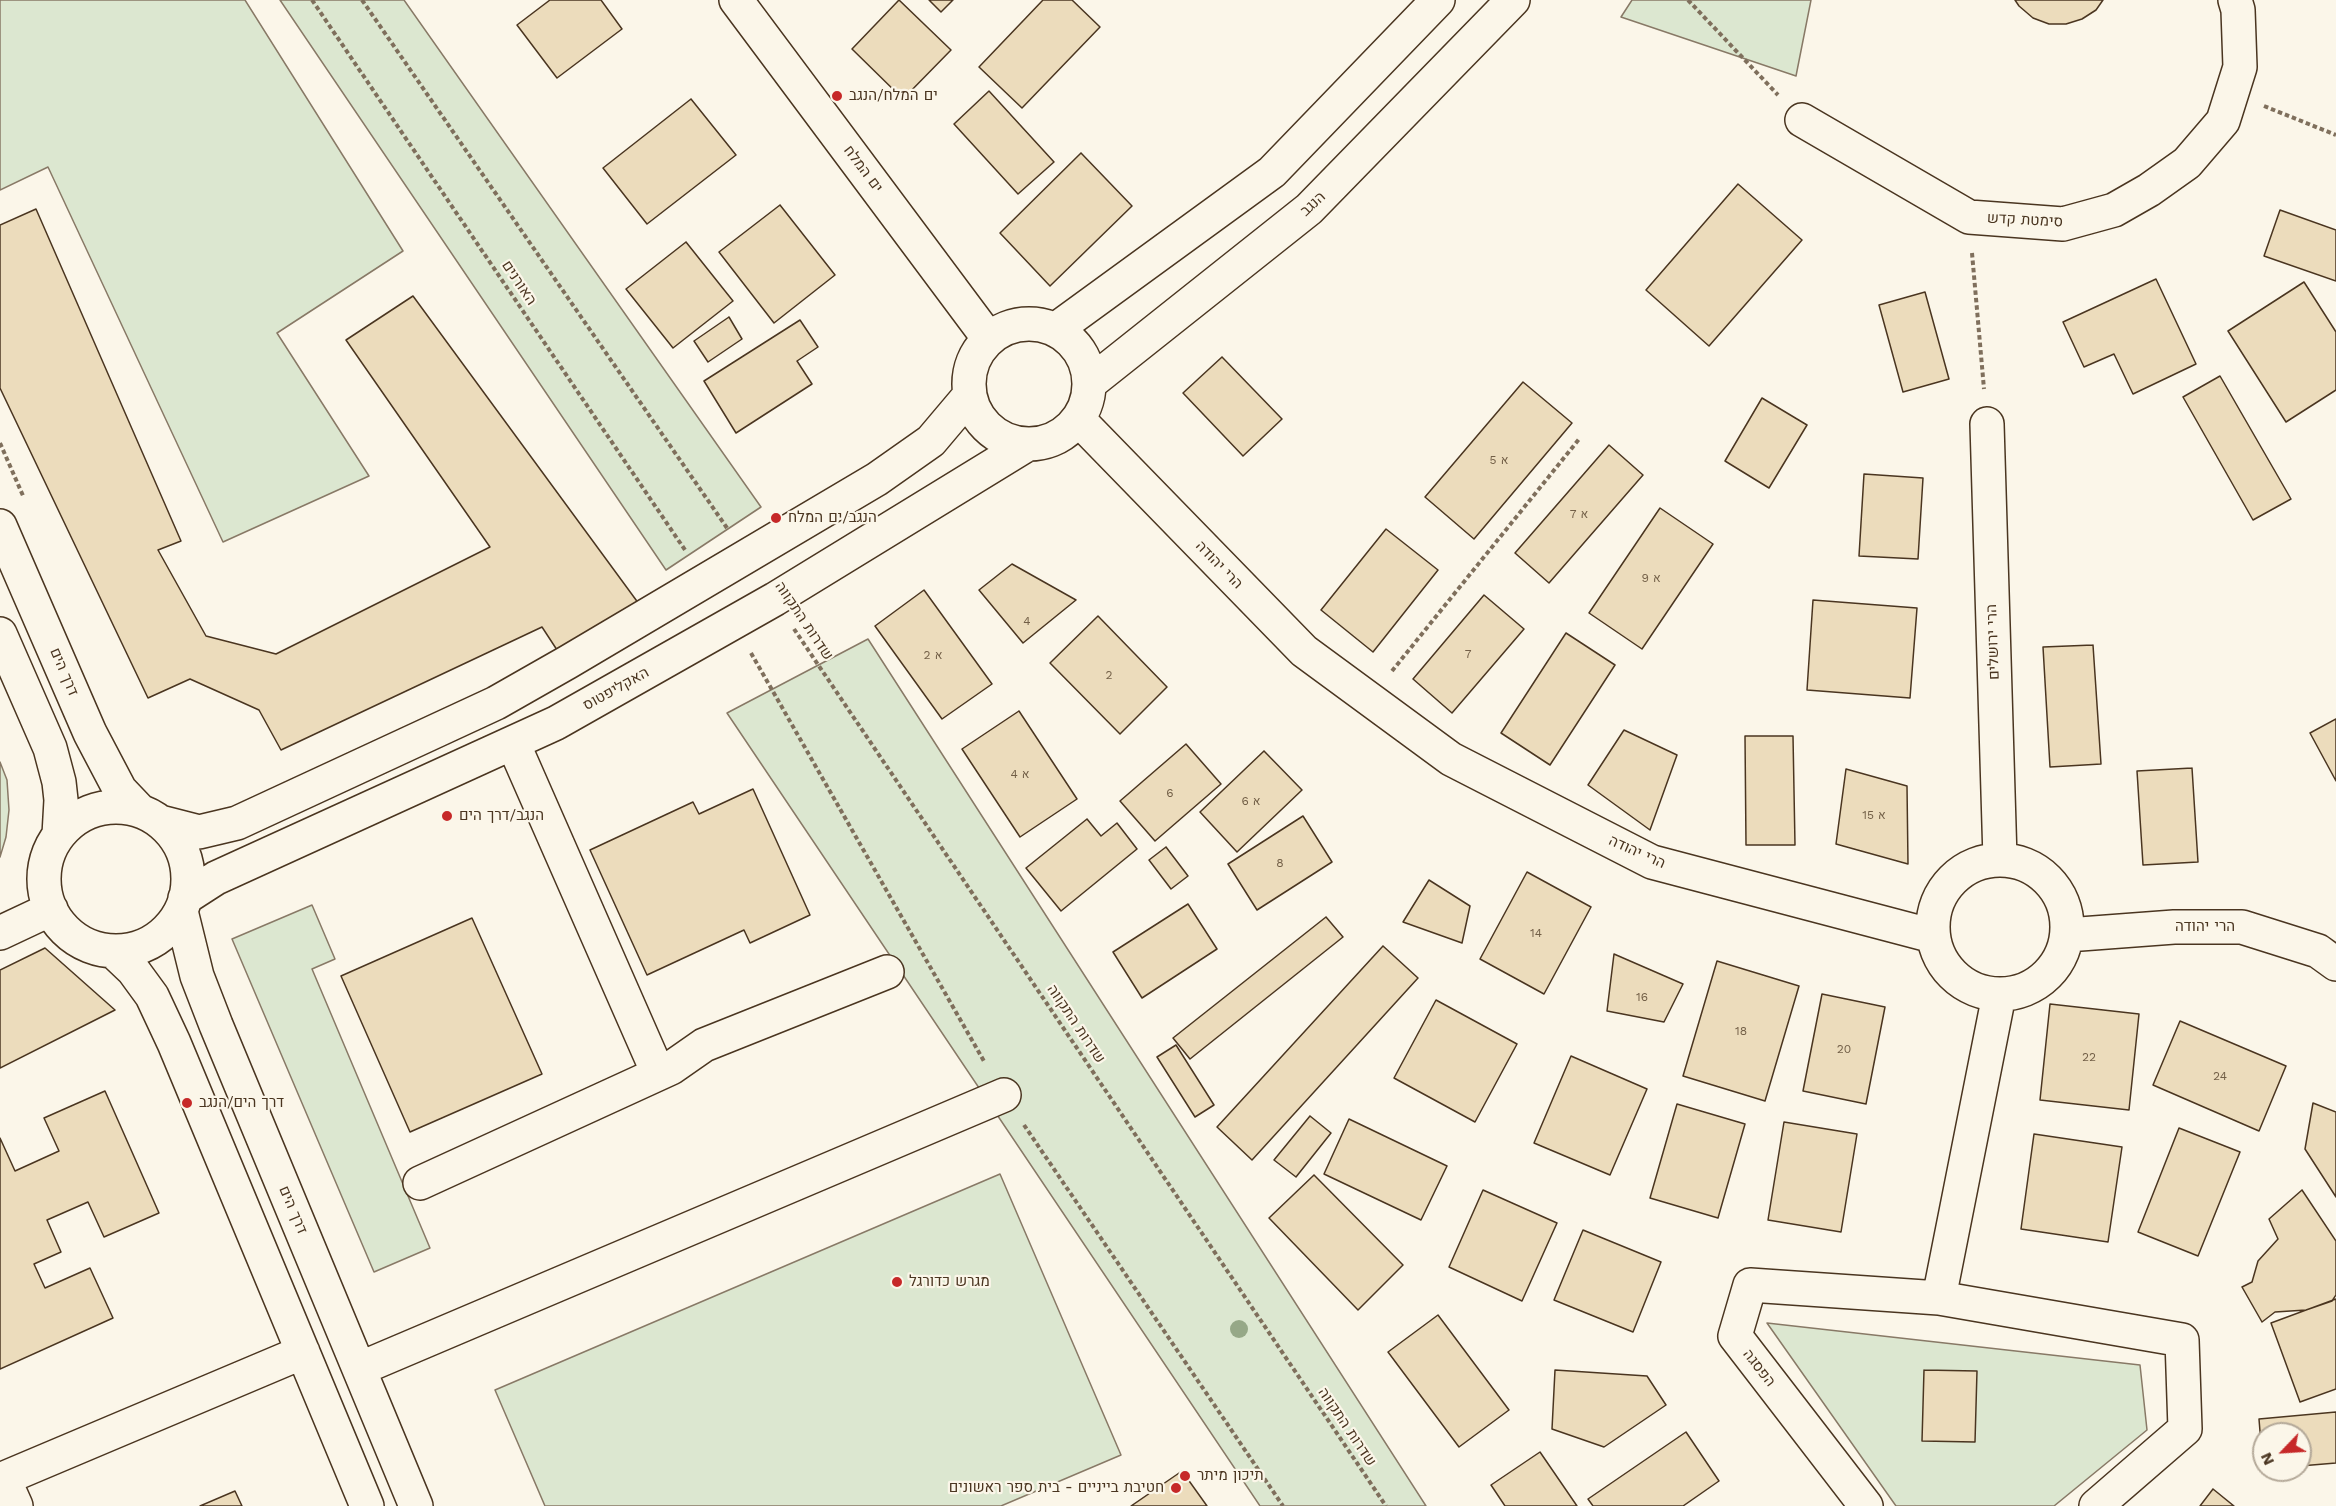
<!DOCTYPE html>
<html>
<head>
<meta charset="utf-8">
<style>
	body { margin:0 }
	#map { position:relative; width:2336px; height:1506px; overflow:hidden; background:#fbf6e9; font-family:"Work Sans",sans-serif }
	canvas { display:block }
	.north { position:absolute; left:2252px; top:1422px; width:60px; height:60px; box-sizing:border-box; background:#fbf6e9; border:2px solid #b4a999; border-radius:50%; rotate:245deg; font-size:16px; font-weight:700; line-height:24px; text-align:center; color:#4a3520 }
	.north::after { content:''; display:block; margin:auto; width:21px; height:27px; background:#c62828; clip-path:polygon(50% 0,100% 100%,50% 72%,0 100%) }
</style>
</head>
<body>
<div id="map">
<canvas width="2336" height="1506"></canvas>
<div class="north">N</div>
</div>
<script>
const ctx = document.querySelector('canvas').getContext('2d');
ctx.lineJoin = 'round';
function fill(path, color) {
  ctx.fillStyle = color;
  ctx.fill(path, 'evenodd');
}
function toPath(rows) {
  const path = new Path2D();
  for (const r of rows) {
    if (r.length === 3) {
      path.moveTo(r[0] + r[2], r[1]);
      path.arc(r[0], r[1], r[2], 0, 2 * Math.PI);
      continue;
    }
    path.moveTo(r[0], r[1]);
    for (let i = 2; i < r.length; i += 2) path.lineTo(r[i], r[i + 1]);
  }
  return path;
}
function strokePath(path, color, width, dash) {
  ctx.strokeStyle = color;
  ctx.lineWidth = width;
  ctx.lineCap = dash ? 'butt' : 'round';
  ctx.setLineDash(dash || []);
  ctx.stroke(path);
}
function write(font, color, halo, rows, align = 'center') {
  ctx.font = font + ' "Work Sans",Heebo,sans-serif';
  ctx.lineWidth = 4.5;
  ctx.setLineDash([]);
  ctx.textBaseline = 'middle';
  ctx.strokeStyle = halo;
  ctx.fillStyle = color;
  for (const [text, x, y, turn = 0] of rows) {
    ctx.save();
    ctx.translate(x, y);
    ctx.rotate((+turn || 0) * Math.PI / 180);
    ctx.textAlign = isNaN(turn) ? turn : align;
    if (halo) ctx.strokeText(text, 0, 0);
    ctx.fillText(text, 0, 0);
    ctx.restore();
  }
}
const green = toPath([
	[0,0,245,0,403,251,277,333,369,476,223,542,48,167,0,190,0,0],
	[280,0,404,0,761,507,666,570,280,0],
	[1632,0,1811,0,1796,76,1621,17,1632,0],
	[868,639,1426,1506,1260,1506,727,713,868,639],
	[0,762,7,780,9,810,6,837,0,857,0,762],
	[312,905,335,959,312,969,430,1248,374,1272,232,939,312,905],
	[1000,1174,1121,1455,1001,1506,545,1506,495,1390,1000,1174],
	[1767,1323,2140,1365,2147,1430,2054,1506,1896,1506,1767,1323]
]);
fill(green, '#dce7d0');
strokePath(green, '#887966', 1.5);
const building = toPath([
	[550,0,601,0,622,29,557,78,517,25,550,0],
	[899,0,951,50,903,99,852,49,899,0],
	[929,0,953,0,941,12,929,0],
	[1043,0,1072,0,1100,27,1022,108,979,67,1043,0],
	[2015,0,2103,0,2096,10,2082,19,2066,24,2049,24,2033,18,2019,6,2015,0],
	[989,91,1054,162,1018,194,954,124,989,91],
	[691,99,736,155,647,224,603,168,691,99],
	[1081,153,1132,206,1050,286,1000,233,1081,153],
	[1738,184,1802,240,1709,346,1646,290,1738,184],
	[780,205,835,275,774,323,719,252,780,205],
	[36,209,181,541,158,550,206,636,276,654,490,547,346,340,413,296,639,604,559,653,542,627,281,750,259,710,190,679,148,698,0,388,0,225,36,209],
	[2280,210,2336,230,2336,281,2264,256,2280,210],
	[686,242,733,301,673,348,626,289,686,242],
	[2156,279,2196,364,2133,394,2114,354,2084,367,2063,322,2156,279],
	[2304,282,2336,332,2336,390,2286,422,2228,331,2304,282],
	[1925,292,1949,379,1903,392,1879,305,1925,292],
	[729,317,742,339,708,362,694,341,729,317],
	[800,320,818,347,797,361,812,384,736,433,704,381,800,320],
	[1222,357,1282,419,1243,456,1183,393,1222,357],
	[2220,376,2291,499,2253,520,2183,397,2220,376],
	[1523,382,1572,423,1474,539,1425,497,1523,382],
	[1762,398,1807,425,1769,488,1725,461,1762,398],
	[1609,445,1643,475,1549,583,1515,553,1609,445],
	[1864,474,1923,478,1918,559,1859,556,1864,474],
	[1660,508,1713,544,1642,649,1589,613,1660,508],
	[1386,529,1438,570,1373,652,1321,610,1386,529],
	[1012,564,1076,600,1023,643,979,590,1012,564],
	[924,590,992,684,942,719,875,626,924,590],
	[1484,595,1524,629,1452,713,1413,679,1484,595],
	[1813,600,1917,608,1910,698,1807,690,1813,600],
	[1098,616,1167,687,1120,734,1050,663,1098,616],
	[1566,633,1615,665,1550,765,1501,733,1566,633],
	[2093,645,2101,764,2050,767,2043,647,2093,645],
	[1019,711,1077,799,1020,837,962,749,1019,711],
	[2336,719,2336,781,2310,733,2336,719],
	[1624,730,1677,755,1650,830,1588,785,1624,730],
	[1745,736,1793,736,1795,845,1746,845,1745,736],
	[1186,744,1221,784,1155,841,1120,801,1186,744],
	[1264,751,1302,790,1237,852,1200,812,1264,751],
	[2192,768,2198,862,2143,865,2137,771,2192,768],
	[1846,769,1907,786,1908,864,1836,844,1846,769],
	[753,789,810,915,750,943,744,930,647,975,590,850,693,802,699,814,753,789],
	[1303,816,1332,862,1257,910,1228,864,1303,816],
	[1087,819,1101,836,1117,823,1137,849,1061,911,1026,868,1087,819],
	[1166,847,1188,876,1171,889,1149,860,1166,847],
	[1527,872,1591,907,1544,994,1480,959,1527,872],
	[1429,880,1470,906,1462,943,1403,922,1429,880],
	[1188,904,1217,949,1142,998,1113,952,1188,904],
	[1326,917,1343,937,1190,1059,1173,1038,1326,917],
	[472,918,542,1074,410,1132,341,976,472,918],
	[1383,946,1418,978,1252,1160,1217,1127,1383,946],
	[45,948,115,1010,0,1068,0,970,45,948],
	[1614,954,1683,984,1664,1022,1607,1011,1614,954],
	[1717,961,1799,986,1765,1101,1683,1076,1717,961],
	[1822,994,1885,1007,1866,1104,1803,1091,1822,994],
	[1436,1000,1517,1044,1475,1122,1394,1078,1436,1000],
	[2050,1004,2139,1014,2129,1110,2040,1100,2050,1004],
	[2180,1021,2286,1066,2259,1131,2153,1085,2180,1021],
	[1176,1045,1214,1105,1195,1117,1157,1057,1176,1045],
	[1571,1056,1647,1089,1610,1175,1534,1143,1571,1056],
	[105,1091,159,1213,104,1237,88,1202,47,1220,61,1252,34,1264,45,1288,90,1268,113,1318,0,1369,0,1138,15,1171,59,1151,44,1118,105,1091],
	[2313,1103,2336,1112,2336,1197,2305,1149,2313,1103],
	[1677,1104,1745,1124,1718,1218,1650,1198,1677,1104],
	[1310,1116,1331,1133,1296,1177,1274,1160,1310,1116],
	[1349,1119,1447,1166,1421,1220,1324,1174,1349,1119],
	[1784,1122,1857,1134,1841,1232,1768,1220,1784,1122],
	[2179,1128,2240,1152,2198,1256,2138,1232,2179,1128],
	[2034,1134,2122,1147,2108,1242,2021,1229,2034,1134],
	[1314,1175,1403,1265,1358,1310,1269,1218,1314,1175],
	[1483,1190,1557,1223,1522,1301,1449,1267,1483,1190],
	[2302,1190,2336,1241,2336,1295,2332,1301,2306,1310,2275,1312,2262,1322,2242,1287,2252,1282,2258,1261,2278,1239,2269,1219,2302,1190],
	[1583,1230,1661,1262,1633,1332,1554,1300,1583,1230],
	[2336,1299,2336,1389,2300,1402,2271,1323,2336,1299],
	[1438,1315,1509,1410,1459,1447,1388,1352,1438,1315],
	[1555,1370,1647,1376,1666,1405,1604,1447,1552,1429,1555,1370],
	[1924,1370,1977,1371,1975,1442,1922,1441,1924,1370],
	[2336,1412,2336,1463,2300,1466,2300,1434,2264,1434,2263,1469,2259,1419,2336,1412],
	[1686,1432,1719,1481,1683,1506,1593,1506,1588,1499,1686,1432],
	[1540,1452,1577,1506,1505,1506,1491,1485,1540,1452],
	[1182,1471,1207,1506,1131,1506,1182,1471],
	[2213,1489,2234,1506,2200,1506,2213,1489],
	[235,1491,242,1506,200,1506,235,1491]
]);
fill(building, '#ecdcbc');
strokePath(building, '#4a3520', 1.5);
const minor = toPath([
	[736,0,989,339],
	[1802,120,1969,217,2063,224,2114,210,2149,190,2187,163,2223,121,2240,67,2238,10,2235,0],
	[1029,384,60],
	[1055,330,1272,172,1438,0],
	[1090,383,1309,209,1513,0],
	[1078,419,1304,651,1451,759,1652,862,1933,936],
	[1987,424,2000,859],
	[0,526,90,733,120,790,140,811],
	[0,634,50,748,59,782,61,800,59,835],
	[513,743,658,1073],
	[116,879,72],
	[160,822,199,832,237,823,496,703,568,662,877,479,931,441,969,396],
	[2000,927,67],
	[185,898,216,878,556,723,775,599,1028,444],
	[181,911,197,976,216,1025,416,1506],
	[0,933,51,909],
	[2067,935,2174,927,2242,927,2318,951,2336,964],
	[113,951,133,970,152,996,174,1043,367,1506],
	[420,1183,671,1068,704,1045,887,972],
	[1939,1298,1999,995],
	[359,1369,1004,1095],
	[4,1479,16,1506],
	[0,1480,303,1352],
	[1866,1506,1735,1336,1750,1285,1939,1298,2182,1340,2185,1429,2096,1506]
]);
strokePath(minor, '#4a3520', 36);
strokePath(toPath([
	[312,0,685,550],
	[362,0,727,528],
	[1688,0,1778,95],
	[2264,106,2336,135],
	[1972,253,1984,389],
	[0,443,24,498],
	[794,629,1386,1506],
	[751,653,985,1063],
	[1392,671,1580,438],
	[1024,1125,1283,1506]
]), '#7f6f5c', 4, [4.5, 3]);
strokePath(minor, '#fbf6e9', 33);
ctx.fillStyle = '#96a887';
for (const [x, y] of [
	[1239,1329]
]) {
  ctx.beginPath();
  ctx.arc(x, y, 9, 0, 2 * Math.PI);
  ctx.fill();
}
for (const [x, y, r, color] of [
	[837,96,6,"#c62828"],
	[776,518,6,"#c62828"],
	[447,816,6,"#c62828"],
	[187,1103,6,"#c62828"],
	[897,1282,6,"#c62828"],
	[1185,1476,6,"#c62828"],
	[1176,1488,6,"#c62828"]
]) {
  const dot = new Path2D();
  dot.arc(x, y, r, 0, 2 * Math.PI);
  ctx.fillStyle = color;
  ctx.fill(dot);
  strokePath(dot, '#fbf6e9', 2);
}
write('12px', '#725f47', null, [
	["5 א",1499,460],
	["7 א",1579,514],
	["9 א",1651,578],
	["4",1027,621],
	["7",1468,654],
	["2 א",933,655],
	["2",1109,675],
	["4 א",1020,774],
	["6",1170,793],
	["6 א",1251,801],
	["15 א",1874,815],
	["8",1280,863],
	["14",1536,933],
	["16",1642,997],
	["18",1741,1031],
	["20",1844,1049],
	["22",2089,1057],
	["24",2220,1076]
]);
write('15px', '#4a3520', '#fbf6e9', [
	["ים המלח/הנגב",849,96],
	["הנגב/ים המלח",788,518],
	["הנגב/דרך הים",459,816],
	["דרך הים/הנגב",199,1103],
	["מגרש כדורגל",909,1282],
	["תיכון מיתר",1197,1476],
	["חטיבת בייניים - בית ספר ראשונים",1164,1488,"right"]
], 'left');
write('15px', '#4a3520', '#fbf6e9', [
	["ים המלח",863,169,53],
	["הנגב",1313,204,-43],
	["סימטת קדש",2025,220,3],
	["האורנים",519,283,56],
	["הרי יהודה",1219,565,46],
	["שדרות התקווה",804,621,56],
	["הרי ירושלים",1993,642,-92],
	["דרך הים",64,672,67],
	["האקליפטוס",616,689,-29],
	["הרי יהודה",1637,852,24],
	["הרי יהודה",2205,927],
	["שדרות התקווה",1076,1024,56],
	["דרך הים",293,1210,67],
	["הפסגה",1759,1368,52],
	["שדרות התקווה",1347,1427,56]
]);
</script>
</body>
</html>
